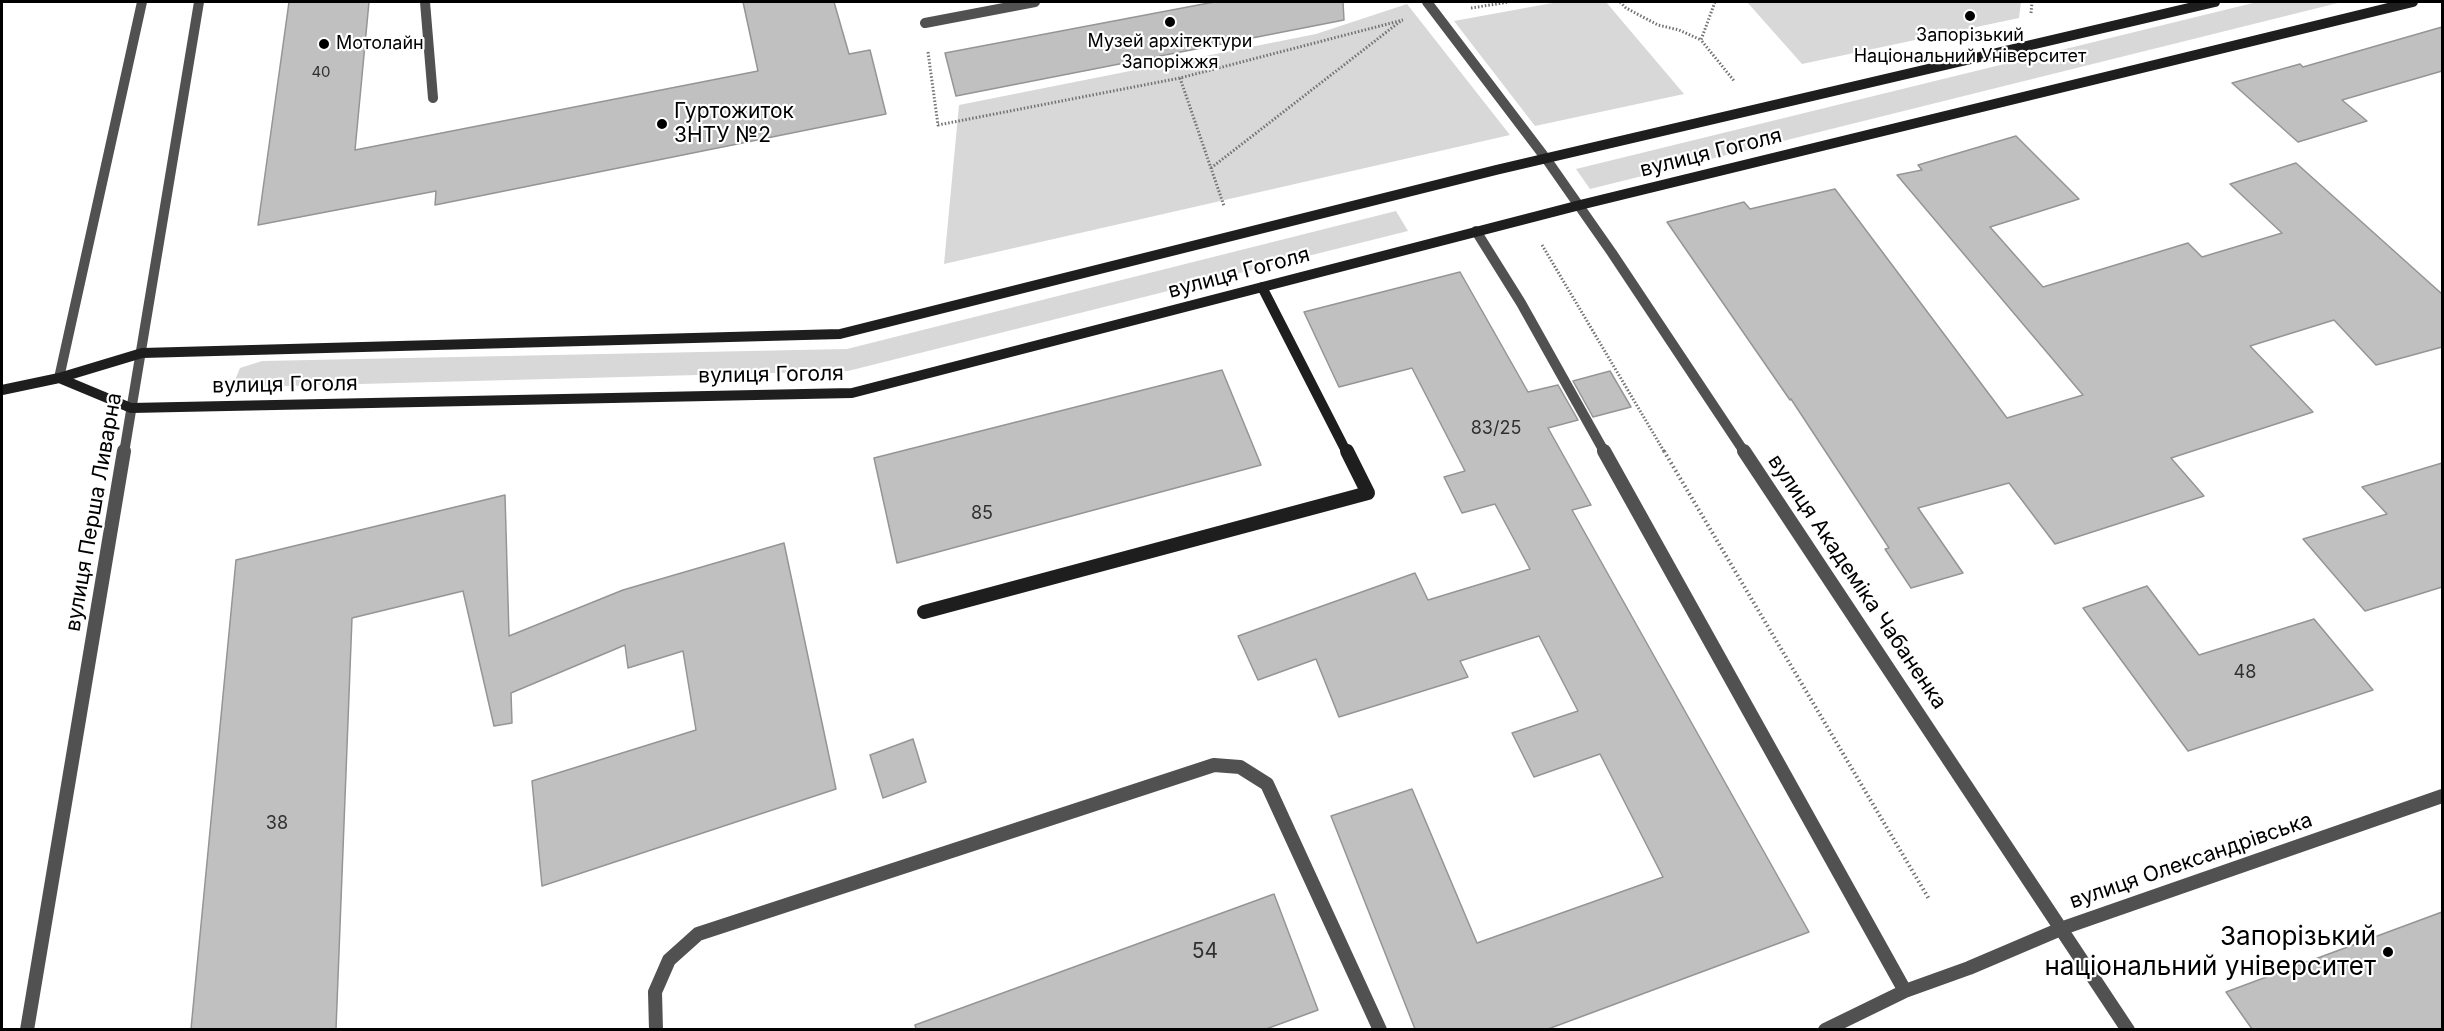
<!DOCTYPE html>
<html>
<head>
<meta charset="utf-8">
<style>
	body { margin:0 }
	#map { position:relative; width:2444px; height:1031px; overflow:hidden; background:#fff; font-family:Inter,sans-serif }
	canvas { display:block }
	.frame { position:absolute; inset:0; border:3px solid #000; pointer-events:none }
</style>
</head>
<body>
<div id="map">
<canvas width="2444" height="1031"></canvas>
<div class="frame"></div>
</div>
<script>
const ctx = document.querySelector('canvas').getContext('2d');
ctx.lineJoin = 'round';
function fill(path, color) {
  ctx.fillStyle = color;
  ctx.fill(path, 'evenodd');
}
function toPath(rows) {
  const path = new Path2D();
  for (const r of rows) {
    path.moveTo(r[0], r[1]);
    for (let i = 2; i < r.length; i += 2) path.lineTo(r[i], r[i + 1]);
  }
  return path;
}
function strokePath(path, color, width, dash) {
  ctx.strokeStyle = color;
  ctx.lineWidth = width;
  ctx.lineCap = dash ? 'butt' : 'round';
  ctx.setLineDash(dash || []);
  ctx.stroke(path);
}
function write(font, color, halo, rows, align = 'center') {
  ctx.font = font + ' Inter,sans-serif';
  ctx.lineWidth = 4.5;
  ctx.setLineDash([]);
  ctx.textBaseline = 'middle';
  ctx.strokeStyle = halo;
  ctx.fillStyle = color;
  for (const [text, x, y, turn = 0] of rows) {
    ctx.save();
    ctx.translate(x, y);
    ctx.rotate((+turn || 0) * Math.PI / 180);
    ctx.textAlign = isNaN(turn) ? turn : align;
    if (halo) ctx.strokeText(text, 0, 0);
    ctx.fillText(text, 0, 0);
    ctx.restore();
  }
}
fill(toPath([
	[1558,2,1606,2,1684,94,1535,126,1454,21],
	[1747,2,2021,2,2019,18,1802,64],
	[2257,2,2342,2,1590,189,1576,169],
	[1407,4,1510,135,944,264,959,105,1316,34],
	[1396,211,1408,231,848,371,248,387,235,380,240,368,262,361,847,349]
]), '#d8d8d8');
const building = toPath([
	[289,2,369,2,355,150,758,71,743,2,834,2,849,54,870,50,886,114,435,205,436,191,258,225,289,2],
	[1214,2,1343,2,1344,20,956,96,945,53,1214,2],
	[2442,27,2442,71,2342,100,2367,121,2298,142,2232,83,2300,64,2303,67,2442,27],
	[2016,136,2079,199,1990,227,2043,287,2188,243,2202,257,2282,233,2230,184,2296,163,2442,294,2442,347,2376,365,2334,320,2250,346,2313,412,2171,458,2204,496,2055,544,2009,483,1918,508,1963,573,1911,588,1885,549,1889,548,1791,399,1790,400,1667,222,1744,202,1750,209,1835,189,2007,418,2083,395,1897,175,1922,170,1918,165,2016,136],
	[1460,272,1528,392,1558,385,1578,420,1548,428,1591,505,1572,510,1809,932,1548,1029,1415,1029,1331,816,1412,789,1477,943,1663,877,1600,754,1534,777,1512,733,1578,711,1539,636,1460,661,1468,677,1339,717,1316,659,1258,680,1238,636,1415,573,1428,600,1530,569,1495,504,1462,513,1444,477,1465,471,1412,368,1339,387,1304,312,1460,272],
	[1222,370,1261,465,897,563,874,458,1222,370],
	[1610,371,1631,407,1593,417,1573,381,1610,371],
	[2442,463,2442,587,2365,611,2303,539,2387,514,2362,487,2442,463],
	[505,495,509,636,623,590,784,543,836,789,542,886,532,781,696,730,683,651,628,668,625,645,511,693,512,723,494,726,463,591,352,618,336,1029,191,1029,236,560,505,495],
	[2147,586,2199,655,2314,619,2373,690,2188,751,2083,608,2147,586],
	[913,739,926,782,883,798,870,755,913,739],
	[1274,894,1318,1010,1266,1029,916,1029,915,1025,1274,894],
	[2442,912,2442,1029,2252,1029,2226,992,2442,912]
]);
fill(building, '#c0c0c0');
strokePath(building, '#959595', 1.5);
strokePath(toPath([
	[1620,2,1626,8,1658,25,1679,30,1701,40],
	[1715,2,1701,40,1735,82],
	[1471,8,1509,2],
	[2031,13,2032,2],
	[928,52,938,125,1180,78,1403,20],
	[1180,78,1224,206],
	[1211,168,1402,20],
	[1542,245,1665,453]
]), '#737373', 3, [1.5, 2]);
strokePath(toPath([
	[1664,451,1929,899]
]), '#737373', 4, [1.5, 3]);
strokePath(toPath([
	[425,2,433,98],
	[1427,2,1547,160],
	[925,23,1035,2],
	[59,378,142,2]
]), '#515151', 10);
strokePath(toPath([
	[656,1030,655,992,669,960,698,934,1214,765,1240,767,1267,784,1380,1030]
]), '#515151', 14);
strokePath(toPath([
	[1547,160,1612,253,1745,453],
	[1476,231,1521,303,1605,453],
	[124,453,199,2]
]), '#515151', 10);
strokePath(toPath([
	[1604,451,1905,991],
	[1744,451,2128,1030],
	[27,1030,124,451],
	[1825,1030,1905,991,1969,968,2063,928,2442,796]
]), '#515151', 14);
strokePath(toPath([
	[1262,287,1347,453],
	[59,378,131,408,852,393,1580,205,2413,2],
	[2,390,59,378,142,353,840,334,1496,170,2215,2]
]), '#1e1e1e', 10);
strokePath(toPath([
	[924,612,1368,493,1347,451]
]), '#1e1e1e', 14);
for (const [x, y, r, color] of [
	[1970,16,6,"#000"],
	[1170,22,6,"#000"],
	[324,44,6,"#000"],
	[662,124,6,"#000"],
	[2388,952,6,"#000"]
]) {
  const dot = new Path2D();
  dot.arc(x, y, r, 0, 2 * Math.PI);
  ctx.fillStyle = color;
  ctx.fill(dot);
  strokePath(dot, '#fff', 2);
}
write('15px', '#303030', null, [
	["40",321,72]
]);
write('18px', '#000', '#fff', [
	["Запорізький",1970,36],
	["Національний Університет",1970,57],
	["Музей архітектури",1170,42],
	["Запоріжжя",1170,63],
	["Мотолайн",336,44,"left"]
]);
write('18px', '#303030', null, [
	["83/25",1496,429],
	["85",982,514],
	["48",2245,673],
	["38",277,824]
]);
write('21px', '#000', '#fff', [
	["Гуртожиток",674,112],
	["ЗНТУ №2",674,136]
], 'left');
write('21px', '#000', '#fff', [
	["вулиця Гоголя",1711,153,-14],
	["вулиця Гоголя",1239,273,-15],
	["вулиця Гоголя",771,375,-1],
	["вулиця Гоголя",285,385,-1],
	["вулиця Перша Ливарна",94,512,-80],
	["вулиця Академіка Чабаненка",1857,582,56],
	["вулиця Олександрівська",2191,861,-19]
]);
write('21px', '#303030', null, [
	["54",1205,952]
]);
write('26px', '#000', '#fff', [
	["Запорізький",2376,937],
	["національний університет",2376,967]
], 'right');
</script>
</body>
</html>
